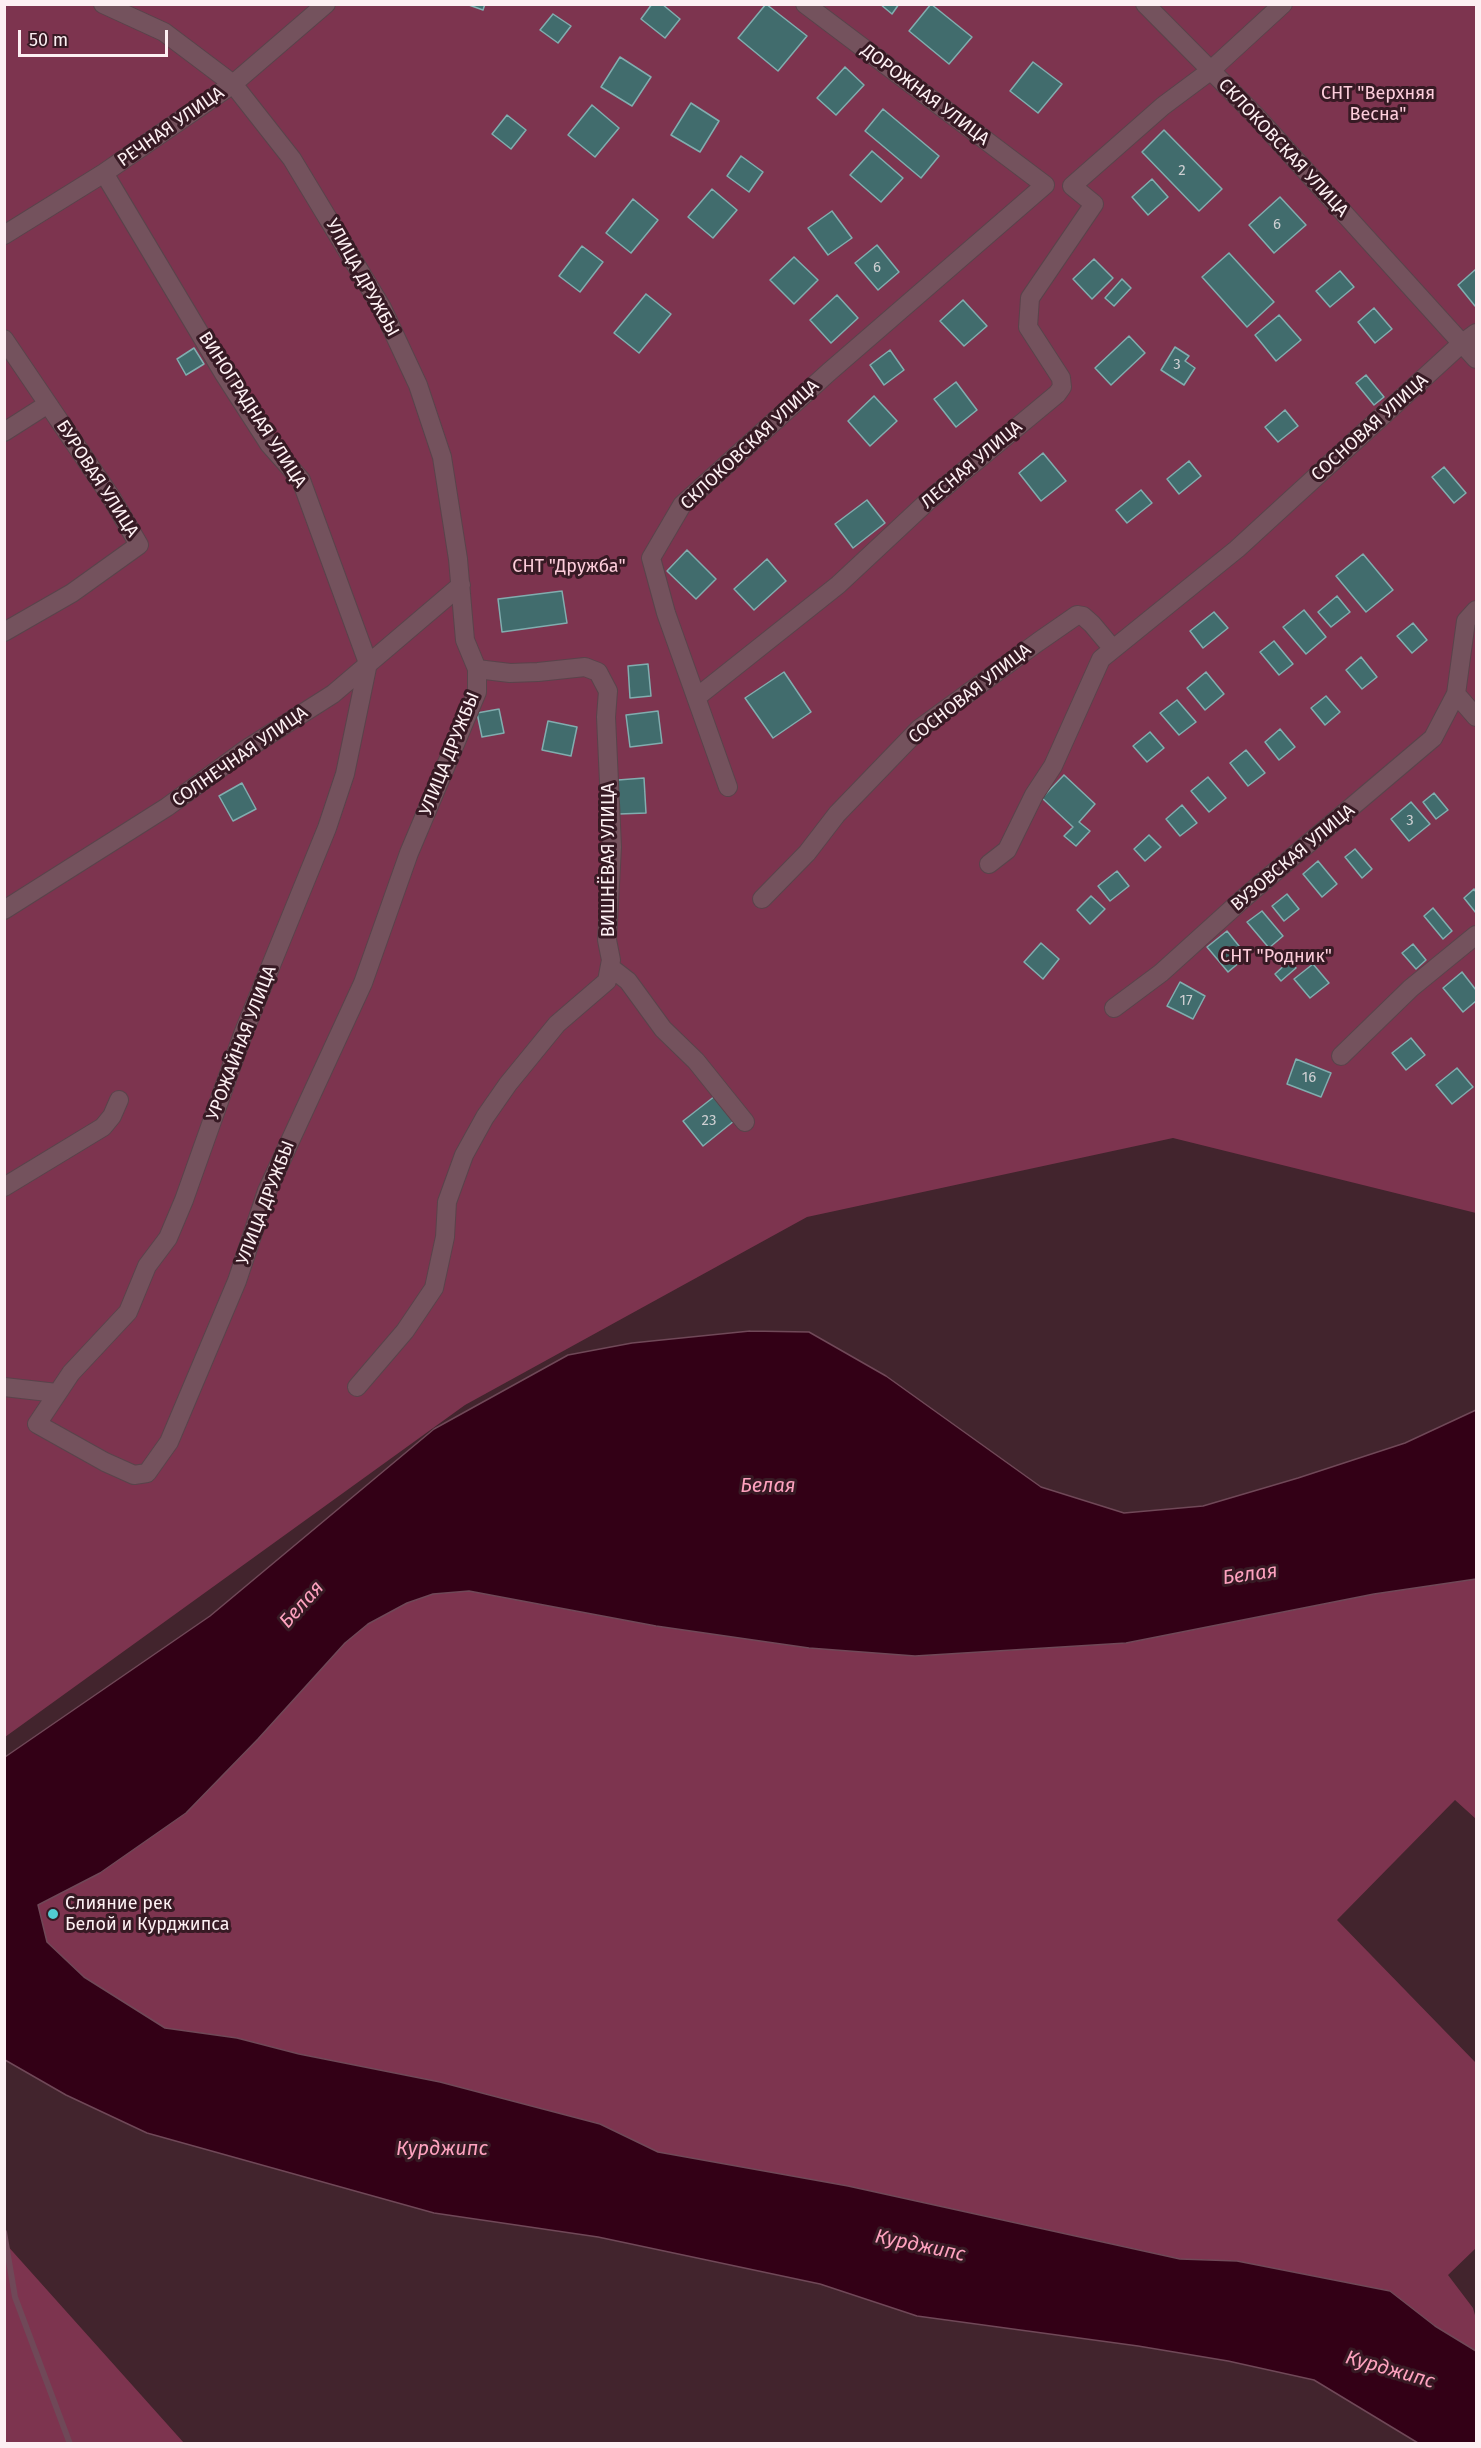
<!DOCTYPE html>
<html>
<head>
<meta charset="utf-8">
<style>
	body { margin:0 }
	#map { position:relative; width:1481px; height:2448px; overflow:hidden; background:#42242d; font-family:"Fira Sans",sans-serif }
	canvas { display:block }
	.frame { position:absolute; inset:0; border:6px solid #fdf0f3; pointer-events:none }
	.scale { position:absolute; left:18px; top:30px; width:150px; height:27px; box-sizing:border-box; border:3px solid #fdf0f3; border-top:0; padding-left:8px; font-size:18px; line-height:21px; white-space:nowrap; color:#fdf0f3; -webkit-text-stroke:4px #371a24; paint-order:stroke }
</style>
</head>
<body>
<div id="map">
<canvas width="1481" height="2448"></canvas>
<div class="frame"></div>
<div class="scale">50 m</div>
</div>
<script>
const ctx = document.querySelector('canvas').getContext('2d');
ctx.lineJoin = 'round';
function fill(path, color) {
  ctx.fillStyle = color;
  ctx.fill(path, 'evenodd');
}
function toPath(rows) {
  const path = new Path2D();
  for (const r of rows) {
    path.moveTo(r[0], r[1]);
    for (let i = 2; i < r.length; i += 2) path.lineTo(r[i], r[i + 1]);
  }
  return path;
}
function strokePath(path, color, width, dash) {
  ctx.strokeStyle = color;
  ctx.lineWidth = width;
  ctx.lineCap = dash ? 'butt' : 'round';
  ctx.setLineDash(dash || []);
  ctx.stroke(path);
}
function write(font, color, halo, rows, align = 'center') {
  ctx.font = font + ' "Fira Sans",sans-serif';
  ctx.lineWidth = 6;
  ctx.setLineDash([]);
  ctx.textBaseline = 'middle';
  ctx.strokeStyle = halo;
  ctx.fillStyle = color;
  for (const [text, x, y, turn = 0] of rows) {
    ctx.save();
    ctx.translate(x, y);
    ctx.rotate((+turn || 0) * Math.PI / 180);
    ctx.textAlign = isNaN(turn) ? turn : align;
    if (halo) ctx.strokeText(text, 0, 0);
    ctx.fillText(text, 0, 0);
    ctx.restore();
  }
}
fill(toPath([
	[4,5,1476,5,1476,1213,1173,1138,807,1217,465,1405,5,1737],
	[1476,1579,1476,1819,1455,1800,1337,1920,1476,2063,1476,2248,1448,2275,1473,2308,1476,2319,1476,2351,1435,2326,1390,2291,1237,2261,1181,2259,848,2186,657,2152,600,2124,440,2082,299,2054,237,2038,165,2028,84,1977,47,1942,38,1905,100,1873,186,1813,258,1739,345,1643,368,1624,407,1603,433,1594,469,1591,656,1626,915,1656,1126,1643,1374,1594],
	[5,2243,184,2443,5,2443]
]), '#7d344f');
const water = toPath([
	[750,1331,809,1332,886,1376,1041,1487,1124,1513,1203,1506,1298,1478,1405,1443,1476,1410,1476,1579,1374,1594,1126,1643,915,1656,809,1648,656,1626,469,1591,433,1594,407,1603,368,1624,345,1643,258,1739,186,1813,100,1873,38,1905,47,1942,84,1977,165,2028,237,2038,299,2054,440,2082,600,2124,658,2152,848,2186,1180,2259,1237,2261,1390,2291,1435,2326,1476,2351,1476,2443,1418,2443,1314,2380,1228,2361,1138,2346,917,2316,820,2284,598,2237,434,2213,147,2133,66,2095,5,2060,5,1757,210,1616,434,1429,568,1355,632,1343,750,1331]
]);
fill(water, '#330016');
strokePath(water, '#704858', 1.5);
strokePath(toPath([
	[4,2232,15,2297,70,2444]
]), '#704858', 6);
const building = toPath([
	[466,4,485,4,483,10,466,4],
	[652,4,662,4,680,19,665,38,641,19,652,4],
	[766,4,807,36,778,71,738,38,766,4],
	[880,4,899,4,892,14,880,4],
	[931,4,972,37,949,64,909,31,931,4],
	[553,14,571,26,558,43,540,30,553,14],
	[620,57,651,77,632,106,601,87,620,57],
	[1033,62,1062,84,1038,113,1010,91,1033,62],
	[845,67,864,85,836,115,817,98,845,67],
	[691,103,719,121,700,152,671,135,691,103],
	[592,105,619,128,595,157,568,135,592,105],
	[883,109,939,156,921,178,865,131,883,109],
	[507,115,526,130,511,149,492,134,507,115],
	[1164,130,1222,189,1199,211,1142,152,1164,130],
	[872,151,903,178,881,202,850,175,872,151],
	[741,156,763,172,749,192,727,176,741,156],
	[1152,179,1168,197,1148,215,1132,197,1152,179],
	[712,189,737,210,713,238,688,217,712,189],
	[1280,197,1306,225,1274,253,1249,225,1280,197],
	[633,199,658,220,631,253,606,233,633,199],
	[832,211,852,238,828,255,808,228,832,211],
	[877,245,899,272,878,290,855,263,877,245],
	[582,246,603,262,580,292,559,276,582,246],
	[1229,253,1274,302,1247,327,1202,277,1229,253],
	[794,257,818,280,794,304,770,280,794,257],
	[1094,259,1113,278,1092,299,1073,279,1094,259],
	[1476,269,1476,305,1475,306,1458,285,1476,269],
	[1340,271,1354,287,1330,307,1316,291,1340,271],
	[1122,279,1131,288,1114,306,1105,298,1122,279],
	[646,294,671,314,639,353,614,333,646,294],
	[837,295,858,318,831,343,810,320,837,295],
	[963,300,987,326,964,346,940,321,963,300],
	[1374,308,1392,329,1375,343,1358,322,1374,308],
	[1279,315,1301,340,1276,361,1255,335,1279,315],
	[1129,336,1145,353,1111,385,1095,368,1129,336],
	[1175,347,1189,356,1185,361,1195,368,1184,385,1161,370,1175,347],
	[194,348,204,364,186,375,177,359,194,348],
	[890,350,904,370,884,385,870,365,890,350],
	[1366,375,1384,397,1374,405,1356,383,1366,375],
	[956,382,977,410,956,427,934,399,956,382],
	[874,396,897,421,870,446,848,421,874,396],
	[1285,410,1298,426,1278,442,1265,427,1285,410],
	[1043,453,1066,481,1041,501,1019,473,1043,453],
	[1189,461,1201,476,1179,494,1167,479,1189,461],
	[1444,467,1466,493,1454,503,1432,477,1444,467],
	[1141,490,1152,503,1127,523,1116,510,1141,490],
	[867,500,885,523,853,548,835,524,867,500],
	[687,550,716,579,696,599,667,571,687,550],
	[1363,554,1393,590,1366,612,1336,576,1363,554],
	[767,559,786,581,754,610,734,589,767,559],
	[562,591,567,623,502,632,498,599,562,591],
	[1337,596,1350,612,1331,627,1318,612,1337,596],
	[1304,610,1326,637,1306,654,1283,627,1304,610],
	[1214,612,1228,628,1203,648,1190,631,1214,612],
	[1413,623,1427,640,1412,653,1397,636,1413,623],
	[1274,641,1293,664,1279,675,1260,652,1274,641],
	[1361,657,1377,677,1362,689,1346,670,1361,657],
	[648,664,651,696,630,698,628,666,648,664],
	[784,672,811,712,773,738,745,698,784,672],
	[1206,672,1224,694,1205,710,1187,688,1206,672],
	[1326,696,1340,712,1325,725,1311,708,1326,696],
	[1177,700,1196,722,1179,735,1160,713,1177,700],
	[499,709,504,733,482,737,477,713,499,709],
	[658,711,662,743,630,747,626,715,658,711],
	[548,721,577,727,571,756,542,750,548,721],
	[1280,729,1295,747,1279,760,1265,742,1280,729],
	[1150,732,1164,748,1147,762,1133,746,1150,732],
	[1246,750,1265,773,1248,786,1230,763,1246,750],
	[1064,775,1095,804,1079,822,1090,831,1076,846,1064,836,1073,827,1042,798,1064,775],
	[1208,777,1226,798,1209,812,1191,791,1208,777],
	[644,778,646,813,619,814,618,780,644,778],
	[242,783,256,809,233,821,219,796,242,783],
	[1434,793,1448,810,1436,819,1423,802,1434,793],
	[1411,802,1430,824,1409,841,1391,819,1411,802],
	[1182,805,1197,823,1180,836,1166,819,1182,805],
	[1149,835,1161,847,1145,861,1134,849,1149,835],
	[1355,849,1372,869,1362,878,1345,857,1355,849],
	[1318,861,1337,884,1322,897,1303,874,1318,861],
	[1117,871,1129,886,1110,901,1098,886,1117,871],
	[1474,889,1476,892,1476,913,1464,898,1474,889],
	[1287,894,1299,909,1284,921,1272,906,1287,894],
	[1091,896,1105,909,1090,924,1077,910,1091,896],
	[1433,908,1452,931,1443,939,1424,916,1433,908],
	[1262,911,1283,936,1269,948,1247,922,1262,911],
	[1227,931,1247,956,1228,972,1207,947,1227,931],
	[1041,943,1059,959,1043,979,1024,962,1041,943],
	[1413,944,1426,960,1416,969,1402,953,1413,944],
	[1290,960,1296,968,1281,981,1275,974,1290,960],
	[1313,964,1329,983,1310,998,1294,979,1313,964],
	[1462,972,1476,990,1476,1001,1463,1012,1443,988,1462,972],
	[1180,982,1205,996,1193,1019,1167,1006,1180,982],
	[1411,1038,1425,1055,1406,1070,1392,1053,1411,1038],
	[1296,1059,1331,1073,1321,1097,1287,1084,1296,1059],
	[1457,1068,1473,1087,1452,1104,1436,1085,1457,1068],
	[715,1096,734,1121,703,1146,683,1121,715,1096]
]);
fill(building, '#416c6d');
strokePath(building, '#81adaf', 1.5);
const street = toPath([
	[103,4,164,32,233,84,292,159,382,308,418,385,442,457,458,559,465,640,477,669,477,692,409,853,363,983,267,1191,237,1281,169,1442,147,1473,134,1475,105,1462,37,1424,71,1373,128,1312,147,1266,168,1238,184,1200,243,1034,327,828,345,774,368,663,301,480,269,444,224,374,104,173],
	[805,4,1045,185],
	[1145,4,1255,115,1476,359],
	[1072,186,1163,106,1210,71,1283,4],
	[4,235,104,173,233,84,326,4],
	[4,339,111,497,139,545,72,593,4,632],
	[4,432,48,404],
	[1456,694,1476,717],
	[697,697,838,585,928,501,1057,394,1062,387,1061,378,1028,327,1030,298,1094,204,1072,186],
	[728,787,666,613,651,558,682,505,829,372,1045,185],
	[989,864,1007,850,1034,795,1053,766,1101,659,1237,549,1461,344,1476,333],
	[762,899,807,853,837,814,919,729,1038,642,1077,615,1083,616,1092,624,1113,649],
	[4,910,167,807,245,750,333,694,461,585],
	[610,967,628,981,663,1029,696,1061,745,1122],
	[1114,1008,1161,973,1244,898,1433,738,1456,694,1466,621,1476,610],
	[1341,1056,1411,988,1476,935],
	[4,1187,103,1127,112,1116,119,1100],
	[4,1387,57,1393],
	[357,1387,405,1331,434,1288,445,1237,447,1202,464,1155,485,1117,508,1084,557,1024,607,981,611,960,607,940,612,847,606,717,608,691,598,672,585,667,538,672,510,673,477,669]
]);
strokePath(street, '#5a434b', 20);
strokePath(street, '#74525d', 18);
for (const [x, y, r, color] of [
	[53,1914,6,"#51ccd2"]
]) {
  const dot = new Path2D();
  dot.arc(x, y, r, 0, 2 * Math.PI);
  ctx.fillStyle = color;
  ctx.fill(dot);
  strokePath(dot, '#371a24', 2);
}
write('15px', '#cecfd2', null, [
	["2",1182,171],
	["6",1277,225],
	["6",877,268],
	["3",1177,365],
	["3",1410,821],
	["17",1186,1001],
	["16",1309,1078],
	["23",709,1121]
]);
write('18px', '#fdcddb', '#371a24', [
	["СНТ \"Верхняя",1378,94],
	["Весна\"",1378,115],
	["СНТ \"Дружба\"",569,567],
	["СНТ \"Родник\"",1276,957]
]);
write('18px', '#fdf0f3', '#371a24', [
	["ДОРОЖНАЯ УЛИЦА",925,95,37],
	["РЕЧНАЯ УЛИЦА",171,127,-35],
	["СКЛОКОВСКАЯ УЛИЦА",1283,148,47],
	["УЛИЦА ДРУЖБЫ",362,278,61],
	["ВИНОГРАДНАЯ УЛИЦА",252,410,57],
	["СОСНОВАЯ УЛИЦА",1370,428,-42],
	["СКЛОКОВСКАЯ УЛИЦА",750,445,-43],
	["ЛЕСНАЯ УЛИЦА",972,465,-40],
	["БУРОВАЯ УЛИЦА",97,479,57],
	["СОСНОВАЯ УЛИЦА",970,694,-38],
	["УЛИЦА ДРУЖБЫ",450,754,-68],
	["СОЛНЕЧНАЯ УЛИЦА",240,757,-35],
	["ВУЗОВСКАЯ УЛИЦА",1293,858,-40],
	["ВИШНЁВАЯ УЛИЦА",609,860,-90],
	["УРОЖАЙНАЯ УЛИЦА",242,1043,-69],
	["УЛИЦА ДРУЖБЫ",266,1203,-69]
]);
write('18px', '#fdf0f3', '#371a24', [
	["Слияние рек",65,1904],
	["Белой и Курджипса",65,1925]
], 'left');
write('italic 20px', '#fea2bf', '#371a24', [
	["Белая",768,1486],
	["Белая",1250,1575,-8],
	["Белая",302,1605,-48],
	["Курджипс",442,2149],
	["Курджипс",920,2246,12],
	["Курджипс",1390,2370,16]
]);
</script>
</body>
</html>
